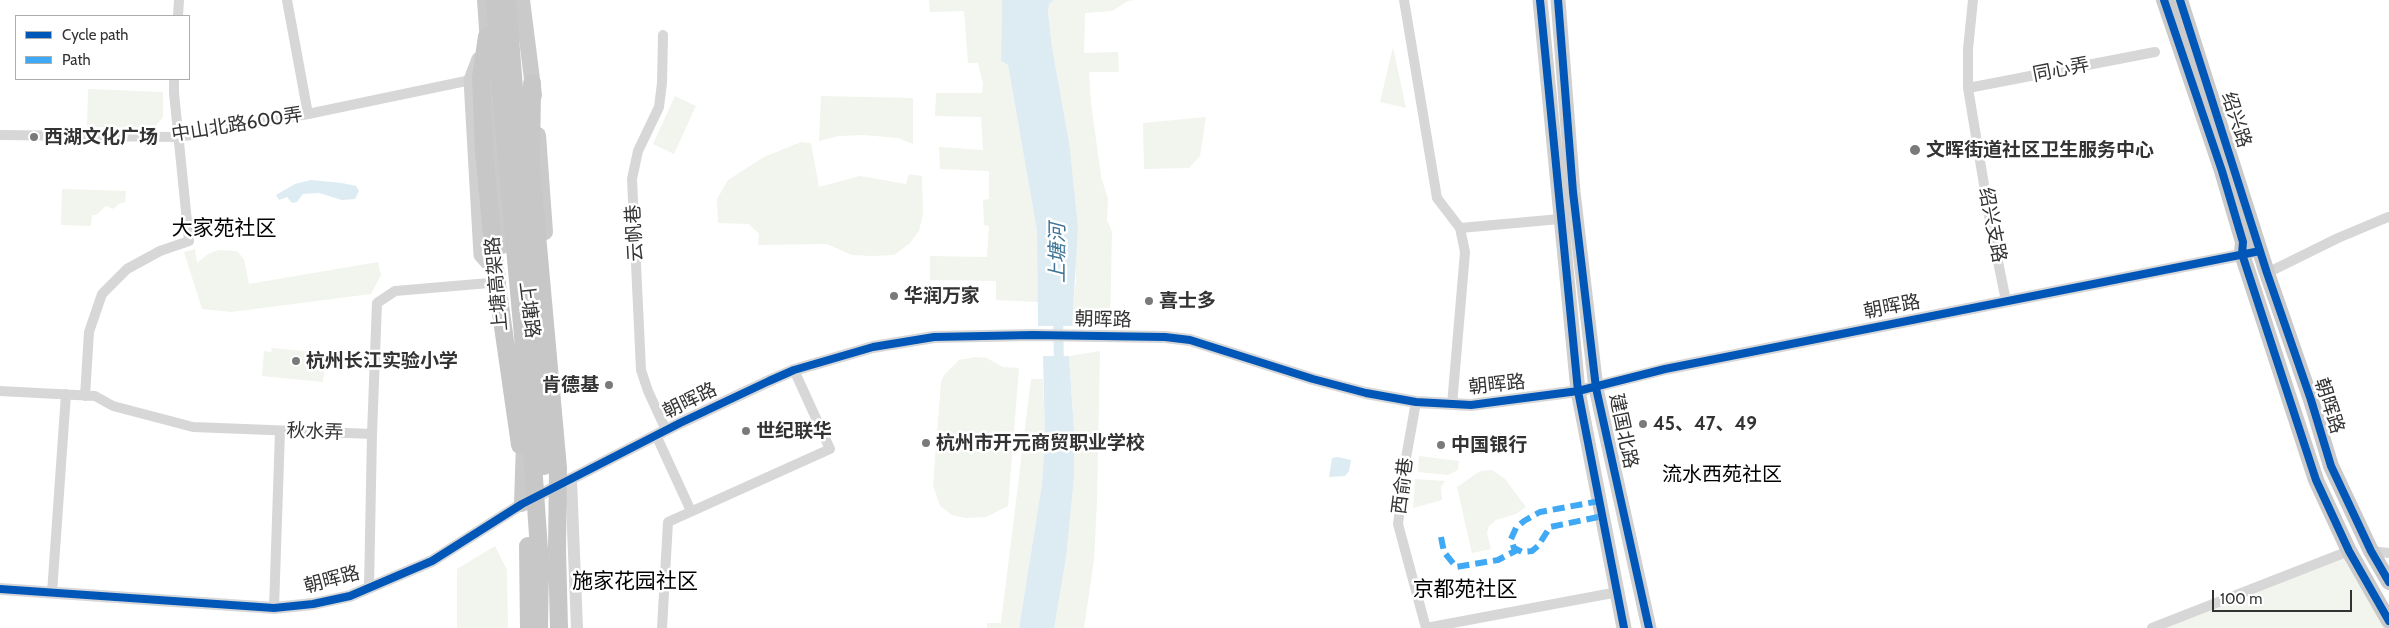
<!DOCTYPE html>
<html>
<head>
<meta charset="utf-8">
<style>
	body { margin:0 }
	#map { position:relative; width:2389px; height:628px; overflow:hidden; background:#fff; font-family:Cabin,sans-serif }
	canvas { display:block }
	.legend { position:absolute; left:15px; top:15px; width:175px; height:65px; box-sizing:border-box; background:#fff; border:1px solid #adadad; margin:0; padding:6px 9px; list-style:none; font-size:15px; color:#333 }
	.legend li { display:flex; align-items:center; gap:10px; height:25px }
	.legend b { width:25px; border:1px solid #adadad }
	.scale { position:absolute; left:2212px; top:590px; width:140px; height:22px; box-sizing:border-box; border:2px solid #333; border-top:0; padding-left:6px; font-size:15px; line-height:18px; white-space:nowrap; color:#333; -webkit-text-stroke:4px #fff; paint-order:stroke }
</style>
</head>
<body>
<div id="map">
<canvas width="2389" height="628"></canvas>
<ul class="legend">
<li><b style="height:6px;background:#0057b8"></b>Cycle path</li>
<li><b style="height:6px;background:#3fa9f5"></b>Path</li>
</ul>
<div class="scale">100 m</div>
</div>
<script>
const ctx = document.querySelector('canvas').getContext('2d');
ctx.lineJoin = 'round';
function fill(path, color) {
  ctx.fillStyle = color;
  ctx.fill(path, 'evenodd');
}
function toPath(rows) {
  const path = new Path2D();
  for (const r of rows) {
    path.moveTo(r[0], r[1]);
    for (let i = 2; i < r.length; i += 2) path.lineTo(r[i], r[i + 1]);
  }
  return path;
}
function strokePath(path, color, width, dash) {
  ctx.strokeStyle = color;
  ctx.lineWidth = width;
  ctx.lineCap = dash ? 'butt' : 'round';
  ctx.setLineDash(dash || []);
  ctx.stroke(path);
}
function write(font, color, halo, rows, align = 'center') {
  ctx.font = font + ' Cabin,"Noto Sans SC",sans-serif';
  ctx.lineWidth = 5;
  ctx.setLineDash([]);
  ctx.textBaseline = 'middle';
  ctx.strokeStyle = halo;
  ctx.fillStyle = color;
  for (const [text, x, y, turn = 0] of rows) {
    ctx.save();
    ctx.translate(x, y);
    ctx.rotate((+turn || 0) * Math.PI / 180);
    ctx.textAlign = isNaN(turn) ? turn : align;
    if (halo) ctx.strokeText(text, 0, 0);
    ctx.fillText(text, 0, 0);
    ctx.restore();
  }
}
fill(toPath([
	[929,0,1002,0,1001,61,1008,65,1037,231,1038,302,996,300,996,281,930,280,930,256,987,257,989,226,984,225,983,200,989,199,989,171,940,169,939,147,983,150,981,117,935,116,936,93,982,93,983,84,978,63,968,63,964,11,930,12],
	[1054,0,1135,0,1128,1,1112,11,1085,13,1084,53,1118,52,1119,72,1089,72,1091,103,1101,176,1108,199,1107,220,1112,232,1110,324,1072,326,1072,310,1076,281,1069,142,1052,47,1048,12,1049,4],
	[1393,47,1406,108,1380,102],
	[88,89,163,92,163,117,154,128,87,127],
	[675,96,696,106,674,154,653,144],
	[821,96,913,98,913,144,898,138,863,135,839,136,819,141],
	[1206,117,1200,156,1189,168,1144,169,1143,123],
	[801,142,811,143,819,187,860,176,906,184,909,174,922,176,923,214,919,231,909,244,894,255,871,256,852,255,827,244,758,245,759,234,749,224,718,223,717,199,728,180,764,157],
	[62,189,126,191,125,202,119,204,113,209,106,206,96,215,92,215,91,226,61,225],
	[195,249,197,263,208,254,219,250,237,251,244,259,249,284,378,262,381,275,371,294,231,312,202,309,184,252],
	[272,348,326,353,323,382,262,376,264,351,271,352],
	[1100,351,1097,501,1094,560,1084,628,1053,628,1074,476,1074,430,1069,356],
	[975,357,987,358,1003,367,1019,368,1008,506,986,517,966,518,952,515,940,506,933,485,941,382,944,375,959,360],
	[1031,379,1043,379,1045,439,1042,484,1019,628,987,628,987,623,1001,623],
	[1419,456,1459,461,1458,470,1448,475,1418,472],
	[1492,470,1505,479,1526,507,1516,514,1496,520,1489,526,1487,533,1491,549,1472,553,1457,487,1480,471],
	[1415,479,1445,481,1441,487,1442,500,1413,508],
	[495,546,507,570,508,628,457,628,457,569],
	[2346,558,2385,628,2157,628]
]), '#f1f5ed');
fill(toPath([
	[1002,0,1054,0,1049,4,1048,12,1052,47,1069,142,1078,228,1072,326,1038,326,1037,231,1008,65,1001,61],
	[311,180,342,183,356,186,359,191,355,199,342,200,319,193,303,194,297,202,292,203,287,197,279,200,276,195,295,184],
	[1043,356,1069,356,1074,430,1074,476,1066,557,1054,628,1019,628,1042,484,1045,439],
	[1338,457,1351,460,1349,471,1345,476,1329,477,1332,458]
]), '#ddebf3');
strokePath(toPath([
	[1058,313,1059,368]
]), '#ddebf3', 10);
strokePath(toPath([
	[287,0,308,114],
	[1404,0,1437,198,1460,228,1465,252,1452,405],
	[1973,0,1968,49,1968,88,1991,227,2006,301],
	[178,16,179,0],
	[663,35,662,83,659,107,638,151,632,179,641,370,648,391,666,430],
	[1968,88,2155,52],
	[0,135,179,137,308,114,471,80],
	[1460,228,1560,219],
	[2267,273,2338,238,2388,217],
	[0,391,95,396,113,406,193,427,372,434,377,303,395,291,501,282],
	[85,396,89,332,102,294,127,269,160,251,189,241,174,93,174,79],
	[1416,402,1406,458,1398,524,1426,628],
	[656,435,691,511],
	[2371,551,2389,553],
	[369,587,372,434],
	[52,593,66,394],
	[274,608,280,431],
	[662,628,668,522,830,449,794,370],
	[1426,628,1618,592],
	[2152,628,2349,551]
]), '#d7d7d7', 10);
strokePath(toPath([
	[571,480,577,628],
	[0,589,274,608,313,604,350,596,432,561,522,504,680,423,769,381,794,370,873,347,934,337,1033,335,1165,337,1190,340,1313,379,1366,393,1416,402,1471,405,1578,391,1665,369,2250,253]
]), '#d7d7d7', 12);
strokePath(toPath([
	[1540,0,1578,391,1624,628],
	[1558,0,1573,192,1596,388,1649,628],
	[479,59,471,80,481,255,498,274]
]), '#d0d0d0', 15);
strokePath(toPath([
	[485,0,502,246],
	[522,0,534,95],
	[2164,0,2222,171,2243,242,2242,254,2316,480,2349,551,2389,621],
	[2180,0,2267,273,2311,400,2331,466,2371,551,2389,582],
	[538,135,545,232],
	[522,504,524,442]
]), '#cacaca', 16);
strokePath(toPath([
	[507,0,544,466],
	[481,78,487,36],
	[531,168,532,83],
	[557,549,559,628],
	[539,628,540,564]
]), '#c7c7c7', 18);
strokePath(toPath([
	[495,0,503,116,528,391,540,564],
	[481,78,484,151,496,278,520,445],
	[531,168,558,468,557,549],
	[528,546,529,628]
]), '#c7c7c7', 18);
strokePath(toPath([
	[1600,501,1540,512,1524,521,1516,528,1511,539,1514,548,1522,552,1532,551,1538,546,1550,527,1603,516],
	[1441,537,1444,552,1456,567,1498,560,1517,550]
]), '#3fa9f5', 6, [12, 6]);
strokePath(toPath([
	[1540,0,1578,391,1624,628],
	[1558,0,1573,192,1596,388,1649,628],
	[2164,0,2222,171,2243,242,2242,254,2316,480,2349,551,2389,621],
	[2180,0,2267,273,2311,400,2331,466,2371,551,2389,582],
	[0,589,274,608,313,604,350,596,432,561,522,504,680,423,769,381,794,370,873,347,934,337,1033,335,1165,337,1190,340,1313,379,1366,393,1416,402,1471,405,1578,391,1665,369,2260,251]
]), '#0057b8', 8);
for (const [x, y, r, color] of [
	[34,137,5,"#7a7a7a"],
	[1915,150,6,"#7a7a7a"],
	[894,296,5,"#7a7a7a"],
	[1149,301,5,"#7a7a7a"],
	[296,361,5,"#7a7a7a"],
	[609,385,5,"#7a7a7a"],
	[1643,424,5,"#7a7a7a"],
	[746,431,5,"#7a7a7a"],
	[926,443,5,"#7a7a7a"],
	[1441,445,5,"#7a7a7a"]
]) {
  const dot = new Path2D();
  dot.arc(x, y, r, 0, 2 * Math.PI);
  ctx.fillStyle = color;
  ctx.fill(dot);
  strokePath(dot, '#fff', 2);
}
write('19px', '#333', '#fff', [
	["同心弄",2061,70,-11],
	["绍兴路",2236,120,72],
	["中山北路600弄",237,125,-9],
	["绍兴支路",1992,225,79],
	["云帆巷",635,233,-93],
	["上塘高架路",497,284,-95],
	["朝晖路",1892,307,-11],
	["上塘路",529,310,83],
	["朝晖路",1103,320,1],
	["朝晖路",1497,385,-6],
	["朝晖路",690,401,-26],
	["朝晖路",2329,406,72],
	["建国北路",1623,431,78],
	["秋水弄",315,432,2],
	["西俞巷",1403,486,-83],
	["朝晖路",332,580,-15]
]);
write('bold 19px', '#333', '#fff', [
	["西湖文化广场",44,137],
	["文晖街道社区卫生服务中心",1926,150],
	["华润万家",904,296],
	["喜士多",1159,301],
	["杭州长江实验小学",306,361],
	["肯德基",599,385,"right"],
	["45、47、49",1653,424],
	["世纪联华",756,431],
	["杭州市开元商贸职业学校",936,443],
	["中国银行",1451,445]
], 'left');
write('italic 20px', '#3f7597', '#fff', [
	["上塘河",1058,253,-90]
]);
write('20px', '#000', '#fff', [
	["流水西苑社区",1722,475]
]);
write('21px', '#000', '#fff', [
	["大家苑社区",224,229],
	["施家花园社区",635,582],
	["京都苑社区",1465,590]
]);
</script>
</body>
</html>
